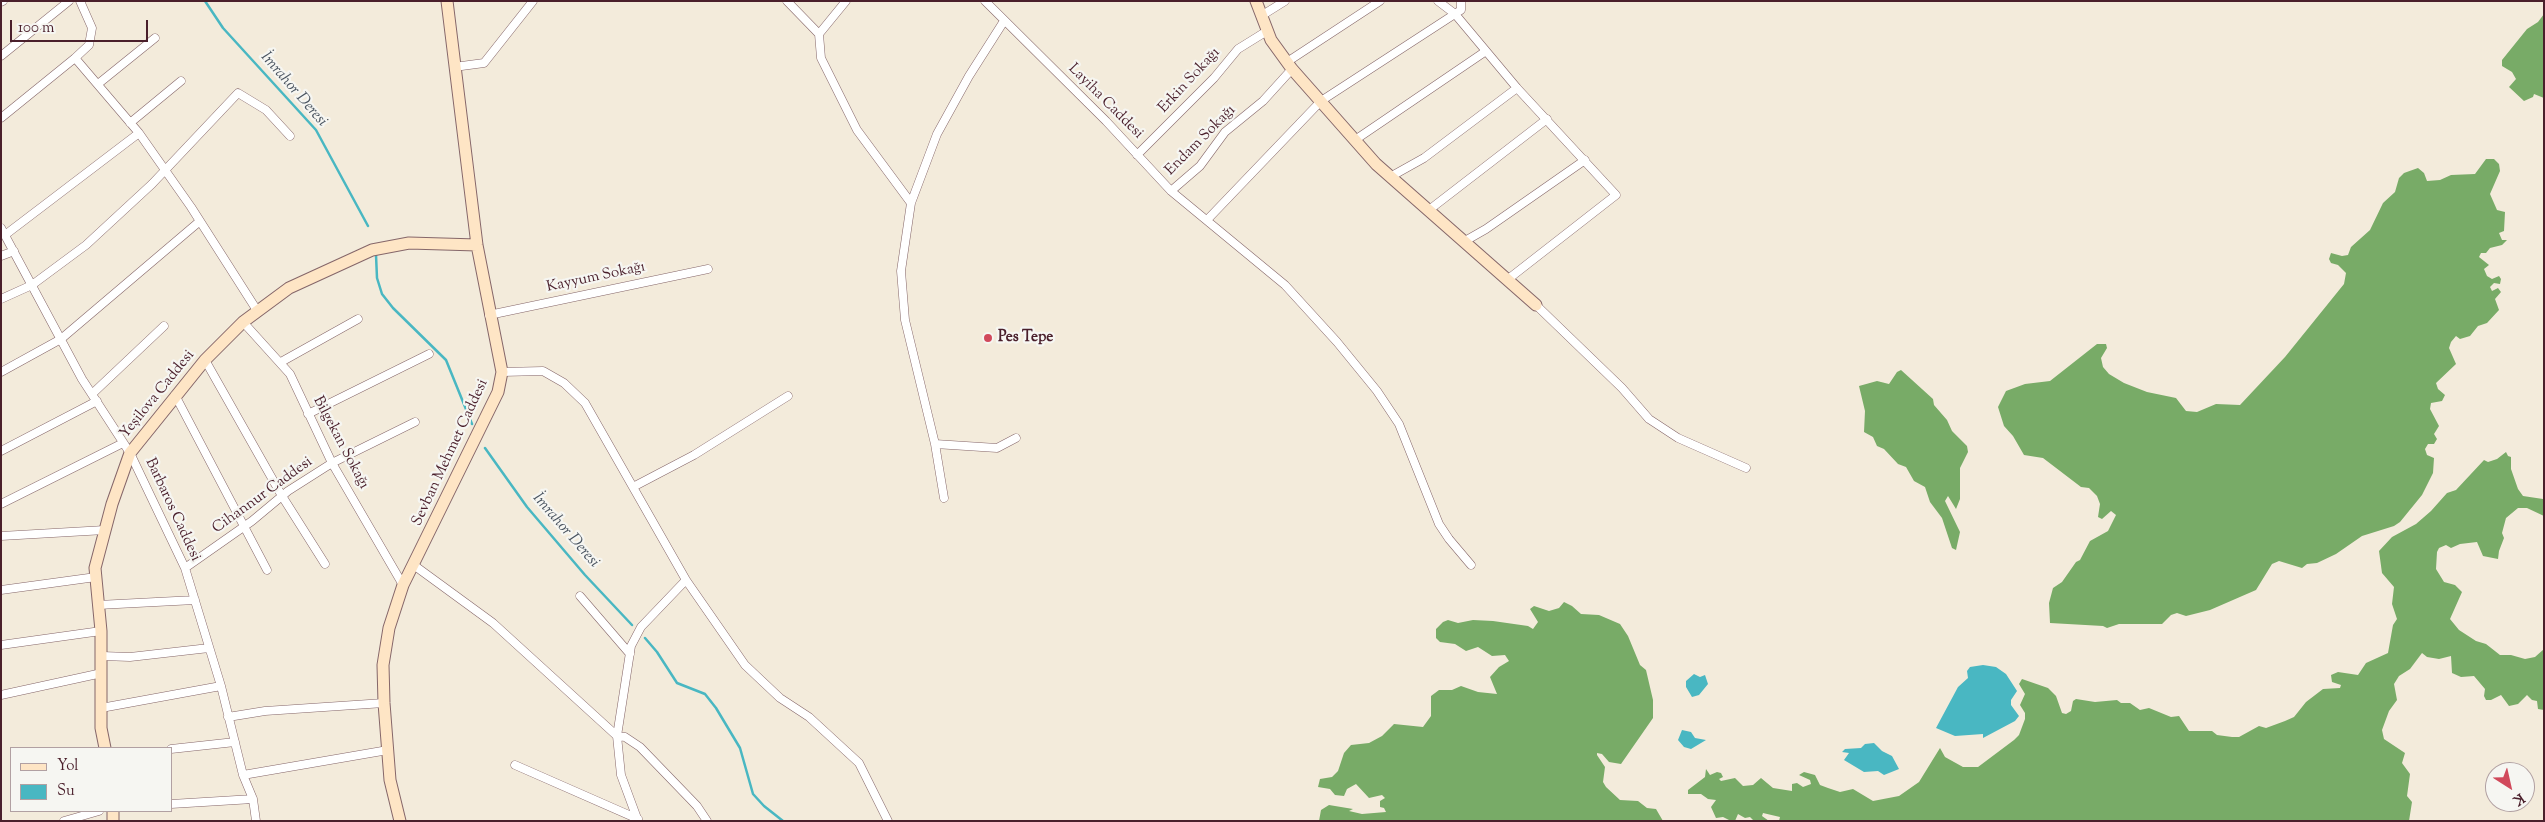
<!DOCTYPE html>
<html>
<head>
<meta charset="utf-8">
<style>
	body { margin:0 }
	#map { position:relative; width:2545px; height:822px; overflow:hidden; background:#f3ebdb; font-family:"Sorts Mill Goudy",serif }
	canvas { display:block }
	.frame { position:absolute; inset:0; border:2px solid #4a1f2b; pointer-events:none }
	.legend { position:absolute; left:10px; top:747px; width:162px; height:65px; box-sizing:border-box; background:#f6f6f2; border:1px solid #b1a0a2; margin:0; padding:6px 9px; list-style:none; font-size:15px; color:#4a1f2b }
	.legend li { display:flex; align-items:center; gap:10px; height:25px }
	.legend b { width:25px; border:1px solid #b1a0a2 }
	.north { position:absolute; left:2485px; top:762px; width:50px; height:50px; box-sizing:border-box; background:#f6f6f2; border:1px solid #b1a0a2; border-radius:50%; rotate:145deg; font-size:14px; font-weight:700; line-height:20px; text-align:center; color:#4a1f2b }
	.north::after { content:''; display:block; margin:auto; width:18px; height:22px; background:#d1495b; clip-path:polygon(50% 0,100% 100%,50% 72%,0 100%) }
	.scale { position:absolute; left:10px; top:20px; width:138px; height:22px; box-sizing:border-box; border:2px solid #4a1f2b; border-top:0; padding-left:6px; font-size:15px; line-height:18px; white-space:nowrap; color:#4a1f2b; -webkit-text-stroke:4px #f6f6f2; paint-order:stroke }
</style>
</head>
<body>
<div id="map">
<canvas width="2545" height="822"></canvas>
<div class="frame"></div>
<ul class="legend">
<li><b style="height:6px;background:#fee5c5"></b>Yol</li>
<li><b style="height:14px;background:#49b7c2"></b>Su</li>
</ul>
<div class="north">K</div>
<div class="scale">100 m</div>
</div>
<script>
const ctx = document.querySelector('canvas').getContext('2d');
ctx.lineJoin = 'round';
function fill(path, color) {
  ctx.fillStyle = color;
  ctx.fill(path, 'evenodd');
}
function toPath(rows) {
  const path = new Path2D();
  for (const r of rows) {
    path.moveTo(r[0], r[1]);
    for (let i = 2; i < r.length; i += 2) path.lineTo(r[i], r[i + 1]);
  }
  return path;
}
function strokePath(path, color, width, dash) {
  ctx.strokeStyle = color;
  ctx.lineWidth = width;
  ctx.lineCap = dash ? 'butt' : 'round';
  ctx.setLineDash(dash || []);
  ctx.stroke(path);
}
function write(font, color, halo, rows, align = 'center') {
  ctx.font = font + ' "Sorts Mill Goudy",serif';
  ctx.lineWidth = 4.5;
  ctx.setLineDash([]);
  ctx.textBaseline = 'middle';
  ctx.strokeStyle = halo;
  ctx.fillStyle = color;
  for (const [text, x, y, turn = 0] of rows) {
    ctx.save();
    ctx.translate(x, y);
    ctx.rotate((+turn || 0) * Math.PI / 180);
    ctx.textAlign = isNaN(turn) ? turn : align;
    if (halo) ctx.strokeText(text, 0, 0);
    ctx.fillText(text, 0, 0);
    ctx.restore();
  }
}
fill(toPath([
	[2544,14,2544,98,2534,94,2533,97,2524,101,2509,87,2516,79,2512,72,2502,66,2502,60,2527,29,2538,22],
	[2486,159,2494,159,2499,164,2500,171,2490,194,2497,210,2505,212,2504,231,2499,233,2502,240,2507,240,2502,245,2490,248,2486,253,2481,253,2479,257,2489,265,2484,269,2487,276,2492,279,2499,276,2501,279,2500,284,2494,283,2490,287,2492,291,2498,288,2501,292,2495,299,2499,310,2487,323,2478,326,2470,336,2460,339,2456,336,2451,342,2449,348,2456,364,2436,383,2438,389,2445,395,2442,401,2431,403,2430,409,2439,426,2434,434,2437,439,2434,444,2428,444,2425,449,2427,455,2434,458,2433,473,2422,495,2400,522,2394,526,2362,536,2336,554,2317,563,2307,564,2302,568,2279,561,2272,564,2256,590,2210,610,2186,616,2177,613,2171,615,2162,624,2119,624,2107,628,2103,626,2050,623,2049,603,2053,588,2062,582,2076,562,2080,560,2090,541,2108,531,2116,515,2111,511,2102,519,2098,517,2100,504,2097,496,2089,488,2081,487,2043,458,2024,455,2013,436,2004,426,1998,407,2006,391,2025,384,2050,381,2097,344,2106,344,2107,348,2101,358,2103,367,2109,374,2124,383,2147,392,2176,398,2186,411,2197,412,2216,404,2240,405,2285,357,2344,284,2346,273,2338,265,2331,263,2329,259,2331,253,2342,256,2348,255,2351,247,2370,230,2383,203,2395,192,2399,178,2404,173,2418,168,2424,173,2427,181,2440,180,2451,175,2475,174],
	[1901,370,1933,399,1934,405,1947,420,1952,431,1967,446,1968,452,1960,468,1960,499,1956,509,1948,496,1945,501,1960,532,1956,550,1952,548,1942,518,1930,502,1925,487,1914,481,1906,467,1898,464,1884,449,1877,446,1873,437,1864,432,1865,411,1859,386,1877,381,1889,384,1897,372],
	[2506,452,2508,456,2511,457,2511,469,2518,489,2523,496,2543,499,2544,516,2527,508,2518,508,2506,518,2502,533,2504,538,2499,551,2498,559,2483,556,2477,542,2460,544,2451,548,2446,545,2439,548,2437,552,2436,569,2444,582,2455,585,2462,592,2450,619,2459,630,2476,641,2486,644,2500,655,2511,655,2525,659,2535,657,2544,649,2544,710,2538,709,2537,701,2532,700,2527,695,2518,704,2509,706,2501,695,2491,700,2486,700,2484,696,2485,689,2474,676,2461,677,2452,673,2451,656,2439,659,2427,657,2422,653,2410,669,2399,676,2394,684,2397,700,2389,711,2382,730,2384,739,2405,753,2402,763,2410,774,2407,796,2412,802,2409,821,1779,821,1780,817,1763,813,1762,816,1769,821,1754,821,1750,817,1745,818,1738,814,1735,821,1731,821,1723,817,1716,818,1711,807,1716,800,1708,799,1701,794,1688,794,1688,790,1705,777,1706,769,1710,775,1717,772,1721,773,1723,777,1719,779,1721,781,1735,778,1743,786,1753,785,1761,778,1773,788,1792,791,1792,784,1797,783,1803,787,1811,784,1810,780,1799,775,1804,772,1815,775,1820,785,1828,788,1840,792,1853,789,1873,801,1899,796,1919,782,1940,748,1945,757,1963,767,1978,767,2014,740,2019,735,2025,719,2025,713,2020,705,2025,694,2019,684,2022,679,2048,688,2056,696,2062,713,2066,714,2071,711,2073,701,2076,699,2095,702,2117,700,2121,703,2130,703,2140,710,2149,708,2171,717,2179,716,2189,731,2212,731,2217,735,2232,737,2239,737,2259,726,2266,728,2285,721,2294,717,2306,702,2323,689,2340,688,2341,685,2332,682,2331,675,2338,672,2358,675,2366,663,2388,653,2393,625,2397,619,2392,604,2394,587,2382,573,2379,551,2392,537,2416,524,2431,511,2447,493,2456,490,2484,460,2488,462,2497,459],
	[1564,602,1572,606,1581,614,1599,615,1620,624,1628,636,1640,665,1646,670,1653,700,1653,718,1621,764,1609,762,1602,754,1597,753,1597,755,1605,767,1603,782,1606,787,1620,800,1638,801,1647,808,1656,809,1663,821,1319,821,1321,810,1329,805,1353,809,1349,811,1362,814,1386,812,1384,808,1380,807,1380,801,1385,798,1382,795,1369,798,1356,784,1347,789,1344,796,1335,795,1330,789,1318,787,1320,779,1332,777,1338,771,1344,753,1351,745,1369,743,1382,736,1394,724,1423,727,1431,716,1431,696,1439,690,1452,690,1461,686,1478,692,1497,694,1490,677,1499,667,1509,661,1505,655,1492,656,1478,647,1466,651,1455,644,1440,642,1436,638,1436,629,1443,622,1448,620,1458,623,1473,620,1493,621,1528,626,1533,629,1538,622,1530,609,1534,606,1549,611,1559,608]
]), '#78ab67');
fill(toPath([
	[1983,665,1996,667,2006,674,2017,691,2011,700,2011,705,2019,716,2015,721,1983,738,1983,734,1955,736,1936,728,1958,687,1968,678,1967,671,1970,667],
	[1694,674,1700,677,1705,675,1708,684,1699,695,1692,697,1686,687,1686,681],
	[1682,730,1691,732,1695,738,1706,740,1691,749,1684,747,1678,740],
	[1874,743,1882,751,1892,756,1899,769,1884,775,1878,771,1864,772,1844,760,1849,753,1842,752,1845,749,1861,748,1865,744]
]), '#49b7c2');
strokePath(toPath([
	[205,1,223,28,316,130,368,226],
	[376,255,377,278,382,294,393,308,446,360,472,424],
	[485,448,527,507,585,575,632,625],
	[645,638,657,652,677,683,705,694,716,708,740,748,753,794,764,806,783,821]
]), '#49b7c2', 2.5);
const street = toPath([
	[787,1,819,34,821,58,857,130,911,203],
	[985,1,1106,121,1171,191,1285,285,1337,342,1377,391,1399,424,1439,524,1449,539,1471,565],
	[1438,1,1455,14,1517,88,1616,195,1507,280],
	[1,2,3,1],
	[1261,16,1285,1],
	[819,34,846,1],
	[1,56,69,1],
	[75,58,89,45,92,28,80,1],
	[1287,62,1380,1],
	[454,67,484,63,533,1],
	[98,84,155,38],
	[1,118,75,58,139,133,191,207,258,312],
	[130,123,181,81],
	[1355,140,1486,51],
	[1137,155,1214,78,1238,49,1267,31],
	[1390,177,1424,158,1517,88],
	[1171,191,1200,166,1225,132,1263,101,1292,69],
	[1429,210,1547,119],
	[1207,220,1321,101,1461,10,1461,1],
	[1,228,82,379,130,453,185,568,221,686,243,775,253,799,256,821],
	[5,235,139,133],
	[1465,241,1486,229,1585,160],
	[1,256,14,251],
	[1,299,32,285,86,245,152,184,238,93,266,110,290,136],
	[1536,305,1622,388,1649,419,1678,438,1746,468],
	[489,315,708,269],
	[243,322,290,374,332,463,403,585],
	[205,360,282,496,325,564],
	[281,362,358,319],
	[1,372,61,339,200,221],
	[502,372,543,371,564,383,585,403,686,580,745,665,780,698,809,717,859,763,888,821],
	[92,394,164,326],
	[175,395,267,570],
	[308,414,429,354],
	[935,444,997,448,1016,438],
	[1,451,97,401],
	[633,487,694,455,788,396],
	[944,498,935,444,905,320,901,271,911,203,937,134,969,76,1004,21],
	[1,504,123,443],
	[1,536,105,530],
	[415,566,493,623,617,736,625,737,640,747,697,806,707,821],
	[185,568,252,521,288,491,332,463,415,422],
	[1,590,96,577],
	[580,596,630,654],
	[98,605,195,600],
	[1,645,101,631],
	[102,656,130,657,209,648],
	[1,695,102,673],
	[101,708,221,686],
	[228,717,265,711,384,703],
	[171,749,235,742],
	[515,765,638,819],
	[243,775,388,750],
	[171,804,253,799],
	[64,821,99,811],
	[638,821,621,775,617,736,631,646,641,627,686,580]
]);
const secondary = toPath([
	[1256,1,1271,40,1292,69,1376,164,1536,305],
	[105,748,101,728,101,631,95,568,112,504,130,453,205,360,243,322,289,288,372,250,409,243,477,245],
	[113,811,113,821],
	[400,821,390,780,384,703,383,665,389,628,403,585,498,392,502,372,477,245,447,1]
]);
strokePath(street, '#856669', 9);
strokePath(secondary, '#856669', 13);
strokePath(street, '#fff', 8);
strokePath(secondary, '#fee5c5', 11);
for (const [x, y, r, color] of [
	[988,338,5,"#d1495b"]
]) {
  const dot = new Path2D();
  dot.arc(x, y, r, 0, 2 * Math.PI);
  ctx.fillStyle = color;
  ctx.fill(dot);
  strokePath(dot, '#f6f6f2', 2);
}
write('15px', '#4a1f2b', '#f6f6f2', [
	["Erkin Sokağı",1190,81,-47],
	["Layiha Caddesi",1105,102,45],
	["Endam Sokağı",1201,141,-45],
	["Kayyum Sokağı",596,278,-12],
	["Yeşilova Caddesi",158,395,-51],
	["Bilgekan Sokağı",340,443,62],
	["Sevban Mehmet Caddesi",451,453,-65],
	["Cihannur Caddesi",263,496,-36],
	["Barbaros Caddesi",172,510,65]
]);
write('bold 15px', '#4a1f2b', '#f6f6f2', [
	["Pes Tepe",998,338]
], 'left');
write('italic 16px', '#4a5460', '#f6f6f2', [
	["İmrahor Deresi",293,90,49],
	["İmrahor Deresi",565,531,49]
]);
</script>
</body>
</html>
